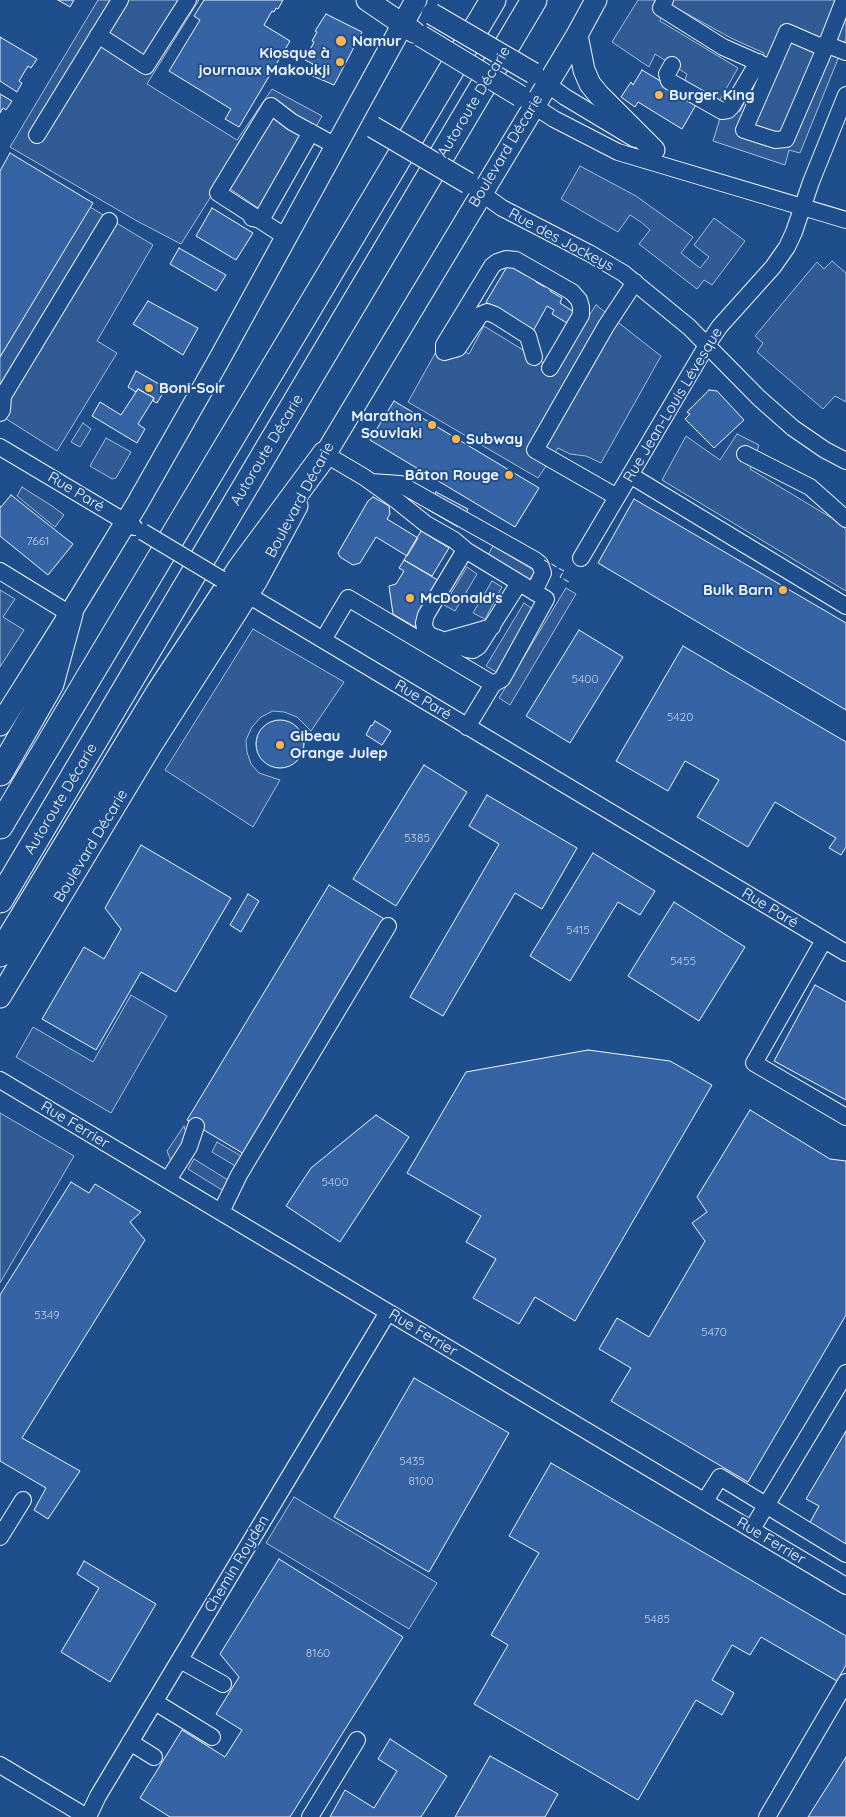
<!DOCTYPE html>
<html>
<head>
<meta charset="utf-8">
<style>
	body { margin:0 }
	canvas { display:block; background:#1f4e8c }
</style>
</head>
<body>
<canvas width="846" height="1817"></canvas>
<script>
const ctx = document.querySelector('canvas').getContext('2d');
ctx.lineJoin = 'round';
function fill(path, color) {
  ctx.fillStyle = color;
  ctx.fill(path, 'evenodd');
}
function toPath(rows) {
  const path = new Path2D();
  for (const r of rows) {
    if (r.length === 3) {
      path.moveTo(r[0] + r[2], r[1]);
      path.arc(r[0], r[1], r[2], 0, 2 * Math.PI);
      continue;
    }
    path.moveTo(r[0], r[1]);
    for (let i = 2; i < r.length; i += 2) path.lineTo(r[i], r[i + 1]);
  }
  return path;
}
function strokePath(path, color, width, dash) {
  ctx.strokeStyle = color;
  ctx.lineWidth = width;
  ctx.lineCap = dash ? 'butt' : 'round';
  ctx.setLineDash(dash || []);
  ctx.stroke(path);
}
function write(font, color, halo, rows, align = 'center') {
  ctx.font = font + ' Quicksand,sans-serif';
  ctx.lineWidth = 4;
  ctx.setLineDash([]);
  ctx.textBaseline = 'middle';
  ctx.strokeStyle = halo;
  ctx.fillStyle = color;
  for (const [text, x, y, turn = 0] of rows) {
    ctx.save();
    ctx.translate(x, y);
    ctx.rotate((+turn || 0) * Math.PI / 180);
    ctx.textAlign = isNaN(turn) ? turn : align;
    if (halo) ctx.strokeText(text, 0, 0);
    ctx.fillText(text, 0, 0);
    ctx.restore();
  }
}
const parking = toPath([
	[98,0,199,0,147,84,237,140,272,89,322,116,267,214,220,182,181,244,137,221,10,147,98,0],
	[638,0,658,0,665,4,660,21,738,68,718,103,685,80,687,74,655,54,649,67,612,42,638,0],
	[671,0,846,0,846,39,800,153,789,150,785,165,713,141,721,115,740,111,759,74,764,53,733,39,669,4,671,0],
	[580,166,636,196,693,237,681,253,700,268,709,257,694,245,714,218,745,241,712,285,704,280,697,289,639,244,650,230,641,222,630,215,618,232,561,199,580,166],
	[90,207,153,245,97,341,117,353,57,451,0,415,0,357,90,207],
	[832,261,846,273,846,402,835,396,823,409,757,352,763,343,755,336,817,262,824,269,832,261],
	[596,305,661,356,601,463,586,456,570,454,558,448,538,478,408,402,442,341,469,354,484,326,554,369,596,305],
	[83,423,91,429,80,447,71,442,83,423],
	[737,434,759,445,750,469,840,523,846,530,846,591,662,480,686,436,720,460,737,434],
	[106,438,131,452,116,478,112,479,90,466,106,438],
	[22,487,52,506,64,515,55,527,17,496,22,487],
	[493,546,535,571,528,582,487,557,493,546],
	[467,567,477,574,455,611,444,605,467,567],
	[492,581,502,587,485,619,473,613,492,581],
	[566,588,576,594,510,705,499,698,566,588],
	[0,590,15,599,3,617,24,630,0,667,0,590],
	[524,603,534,610,496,672,486,666,524,603],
	[253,629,344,682,311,731,297,717,284,712,273,711,261,717,252,727,246,740,247,752,251,764,259,773,280,780,253,827,165,770,253,629],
	[131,995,167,1016,111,1113,16,1057,33,1027,93,1062,131,995],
	[0,1113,74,1156,0,1283,0,1113],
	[184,1126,188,1139,171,1161,167,1151,184,1126],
	[217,1142,243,1157,237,1167,212,1152,217,1142],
	[194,1159,228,1180,222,1190,188,1169,194,1159],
	[294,1497,437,1583,409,1629,266,1543,294,1497]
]);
fill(parking, '#305b95');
strokePath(parking, '#a8bbd7', 1);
const building = toPath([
	[58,0,74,0,70,7,58,0],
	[204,0,283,0,278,9,276,8,274,12,272,11,264,25,290,41,239,127,225,119,231,109,169,71,200,20,194,16,204,0],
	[326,14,362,32,334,85,308,74,313,64,305,60,314,42,312,41,317,32,315,31,326,14],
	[0,37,37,59,31,68,28,66,19,81,22,83,17,92,0,81,0,37],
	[642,70,697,103,682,129,638,102,635,107,621,97,631,82,633,85,642,70],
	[0,94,12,101,6,110,3,108,0,113,0,94],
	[10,153,93,203,0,357,0,171,10,153],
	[212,208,253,233,236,260,196,236,212,208],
	[179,248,226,275,216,291,170,264,179,248],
	[508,265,525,275,526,273,537,279,536,282,545,287,547,285,551,288,550,291,562,298,560,303,574,312,567,323,552,314,554,310,547,306,532,333,486,302,508,265],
	[148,301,198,328,183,355,133,324,148,301],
	[136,371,166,388,157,403,153,401,154,398,138,389,136,392,128,387,136,371],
	[138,389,154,398,138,424,145,429,137,443,92,416,100,402,121,415,138,389],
	[709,390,717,391,744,420,714,448,685,419,690,414,687,412,709,390],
	[394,401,539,488,515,527,370,440,394,401],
	[436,492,468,509,458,527,427,509,436,492],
	[11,495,73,544,48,575,0,536,0,506,1,507,11,495],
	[373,497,389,506,390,514,387,519,418,538,407,556,376,537,360,563,353,565,340,557,338,553,368,501,373,497],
	[634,499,846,623,846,710,598,563,634,499],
	[421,531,449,548,432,576,404,560,421,531],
	[404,560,441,582,415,627,393,614,389,586,396,584,404,571,399,568,404,560],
	[579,630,623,657,570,743,526,716,579,630],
	[683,646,846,742,846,847,841,855,829,848,836,838,775,802,748,847,697,817,719,780,685,761,668,791,616,761,683,646],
	[280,744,24],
	[375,721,391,731,382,745,366,735,371,725,372,726,375,721],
	[424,765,467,792,396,906,353,879,424,765],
	[487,795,577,848,542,909,515,893,443,1016,410,997,499,844,469,826,487,795],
	[141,845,231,898,176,992,141,972,96,1050,42,1019,84,947,104,959,121,929,105,908,141,845],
	[593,853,655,891,640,915,618,902,570,981,530,956,593,853],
	[329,885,386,920,244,1154,187,1120,329,885],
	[248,894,259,901,241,932,230,925,248,894],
	[674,902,745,947,699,1021,628,976,674,902],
	[815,985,846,1002,846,1100,774,1061,815,985],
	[588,1050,670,1061,712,1085,575,1321,535,1297,519,1324,473,1298,496,1259,466,1242,481,1216,407,1173,466,1072,588,1050],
	[750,1110,830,1159,846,1161,846,1315,748,1482,611,1401,631,1368,599,1349,617,1318,649,1337,705,1241,692,1223,707,1212,697,1197,750,1110],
	[376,1115,409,1137,340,1242,286,1206,311,1168,376,1115],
	[71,1182,89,1193,95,1184,141,1212,130,1222,145,1240,22,1438,80,1471,48,1519,34,1510,46,1488,0,1461,0,1295,71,1182],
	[414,1378,509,1433,429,1572,334,1517,414,1378],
	[846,1431,846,1549,808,1526,819,1506,806,1499,846,1431],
	[551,1463,846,1636,846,1665,837,1681,761,1637,750,1655,732,1645,712,1680,734,1693,722,1715,696,1700,638,1800,474,1704,508,1645,491,1635,539,1553,509,1536,551,1463],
	[279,1559,403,1637,290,1817,170,1817,140,1798,182,1730,225,1757,242,1730,216,1714,239,1677,220,1654,279,1559],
	[84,1561,156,1604,110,1682,61,1652,99,1588,77,1574,84,1561],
	[390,1739,447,1776,421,1817,330,1817,345,1790,374,1808,397,1771,378,1759,390,1739],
	[490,1756,558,1794,545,1817,455,1817,490,1756],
	[846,1757,846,1817,808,1817,846,1757]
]);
fill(building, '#3563a3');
strokePath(building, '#f2f6ff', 1);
const minor = toPath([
	[665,0,661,8,723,47,766,66],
	[844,0,826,46,786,139,775,140,744,130,787,32,817,45,826,46,833,47,846,52],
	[98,35,146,66,188,0],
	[672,65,667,74,669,81,722,111,728,110,732,106,758,62],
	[547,84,565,97,635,139],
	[534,106,554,119,618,152,846,220],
	[37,135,120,0],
	[481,193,502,208,589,253,623,273,689,327,759,398,793,428,825,450,846,461],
	[252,218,261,220,311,132],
	[286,237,218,193,271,106,292,122,336,146],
	[534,357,528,336,495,315,487,312,480,315,458,348,444,352,444,345,492,266,497,262,506,259,516,260,572,292,579,300,581,307,581,315,550,368],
	[0,413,2,410,3,396,109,221],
	[0,447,134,527],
	[325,454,364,477,396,500,426,524,454,540,467,551,546,599,502,679,493,684],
	[745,454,810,487,846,519],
	[630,475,846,606],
	[371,482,400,484,535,560,540,564,543,573,534,592],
	[617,497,535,450,606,326,635,282],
	[465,550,426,615,424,623,425,629,429,635,467,649,473,650,479,646,519,583],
	[581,558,707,345,720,326,773,267,787,247,794,232,811,182,846,95],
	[0,571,70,614],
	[238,589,846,953],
	[323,640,348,598,493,684,467,727],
	[443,641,492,627],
	[824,940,754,1063,846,1117],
	[0,1080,846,1586],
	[168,1180,189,1147,196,1126],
	[221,1212,239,1175,388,926],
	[705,1501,720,1477,846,1554],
	[752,1529,846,1373],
	[0,1537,23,1500],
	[180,1660,223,1684],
	[155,1702,212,1737],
	[130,1742,154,1757],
	[0,1765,87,1817],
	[88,1817,98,1796,388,1312],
	[310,1817,357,1740],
	[767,1817,846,1682]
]);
const major = toPath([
	[367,0,414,32],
	[577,35,584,70,590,84,599,95,654,150],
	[317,468,577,35,596,0],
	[0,725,70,614,137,504,220,358,416,0],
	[0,997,151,746,257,580,297,506]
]);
const highway = toPath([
	[0,773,51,684,70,614],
	[0,826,493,0],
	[0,900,534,0],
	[0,954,159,692,240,569,325,454]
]);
strokePath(minor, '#f2f6ff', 18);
strokePath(major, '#f2f6ff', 23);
strokePath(highway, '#f2f6ff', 27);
strokePath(minor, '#1f4e8c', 16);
strokePath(major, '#1f4e8c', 21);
strokePath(highway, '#1f4e8c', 25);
const minorBridge = toPath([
	[143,532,221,579]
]);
const majorBridge = toPath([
	[432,14,533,73],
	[421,36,520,96],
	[373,127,468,183]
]);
strokePath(minorBridge, '#f2f6ff', 18, []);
strokePath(majorBridge, '#f2f6ff', 23, []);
strokePath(minorBridge, '#1f4e8c', 16);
strokePath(majorBridge, '#1f4e8c', 21);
strokePath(toPath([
	[544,560,564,571,560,577,569,582]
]), '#f2f6ff', 1, [6, 2.5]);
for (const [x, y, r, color] of [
	[341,41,6,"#ffb74d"],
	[340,62,5,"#ffb74d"],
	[659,95,5,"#ffb74d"],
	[149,388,5,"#ffb74d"],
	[432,425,5,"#ffb74d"],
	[456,439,5,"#ffb74d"],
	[509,475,5,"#ffb74d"],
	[783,590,5,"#ffb74d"],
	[410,598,5,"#ffb74d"],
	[280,745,5,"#ffb74d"]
]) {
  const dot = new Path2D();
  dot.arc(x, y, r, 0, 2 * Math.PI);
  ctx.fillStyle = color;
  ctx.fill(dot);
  strokePath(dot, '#1f4e8c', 2);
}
write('12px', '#c3d1e8', null, [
	["7661",38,541],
	["5400",585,679],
	["5420",680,717],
	["5385",417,838],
	["5415",578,930],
	["5455",683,961],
	["5400",335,1182],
	["5349",47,1315],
	["5470",714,1332],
	["5435",412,1461],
	["8100",421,1481],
	["5485",657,1619],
	["8160",318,1653]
]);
write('bold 15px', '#f2f6ff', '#1f4e8c', [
	["Namur",352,41],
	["Kiosque à",330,53,"right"],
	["journaux Makoukji",330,70,"right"],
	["Burger King",669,95],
	["Boni-Soir",159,388],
	["Marathon",422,416,"right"],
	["Souvlaki",422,433,"right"],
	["Subway",466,439],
	["Bâton Rouge",499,475,"right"],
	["Bulk Barn",773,590,"right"],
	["McDonald's",420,598],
	["Gibeau",290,736],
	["Orange Julep",290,753]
], 'left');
write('15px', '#f2f6ff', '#1f4e8c', [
	["Autoroute Décarie",474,102,-59],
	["Boulevard Décarie",506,151,-59],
	["Rue des Jockeys",561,240,28],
	["Rue Jean-Louis Lévesque",673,405,-59],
	["Autoroute Décarie",267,450,-59],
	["Rue Paré",76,492,31],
	["Boulevard Décarie",300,500,-62],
	["Rue Paré",423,700,31],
	["Autoroute Décarie",61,799,-59],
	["Boulevard Décarie",91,846,-59],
	["Rue Paré",770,908,31],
	["Rue Ferrier",75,1125,31],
	["Rue Ferrier",423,1333,31],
	["Rue Ferrier",771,1541,31],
	["Chemin Royden",237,1564,-59]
]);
</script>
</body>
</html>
